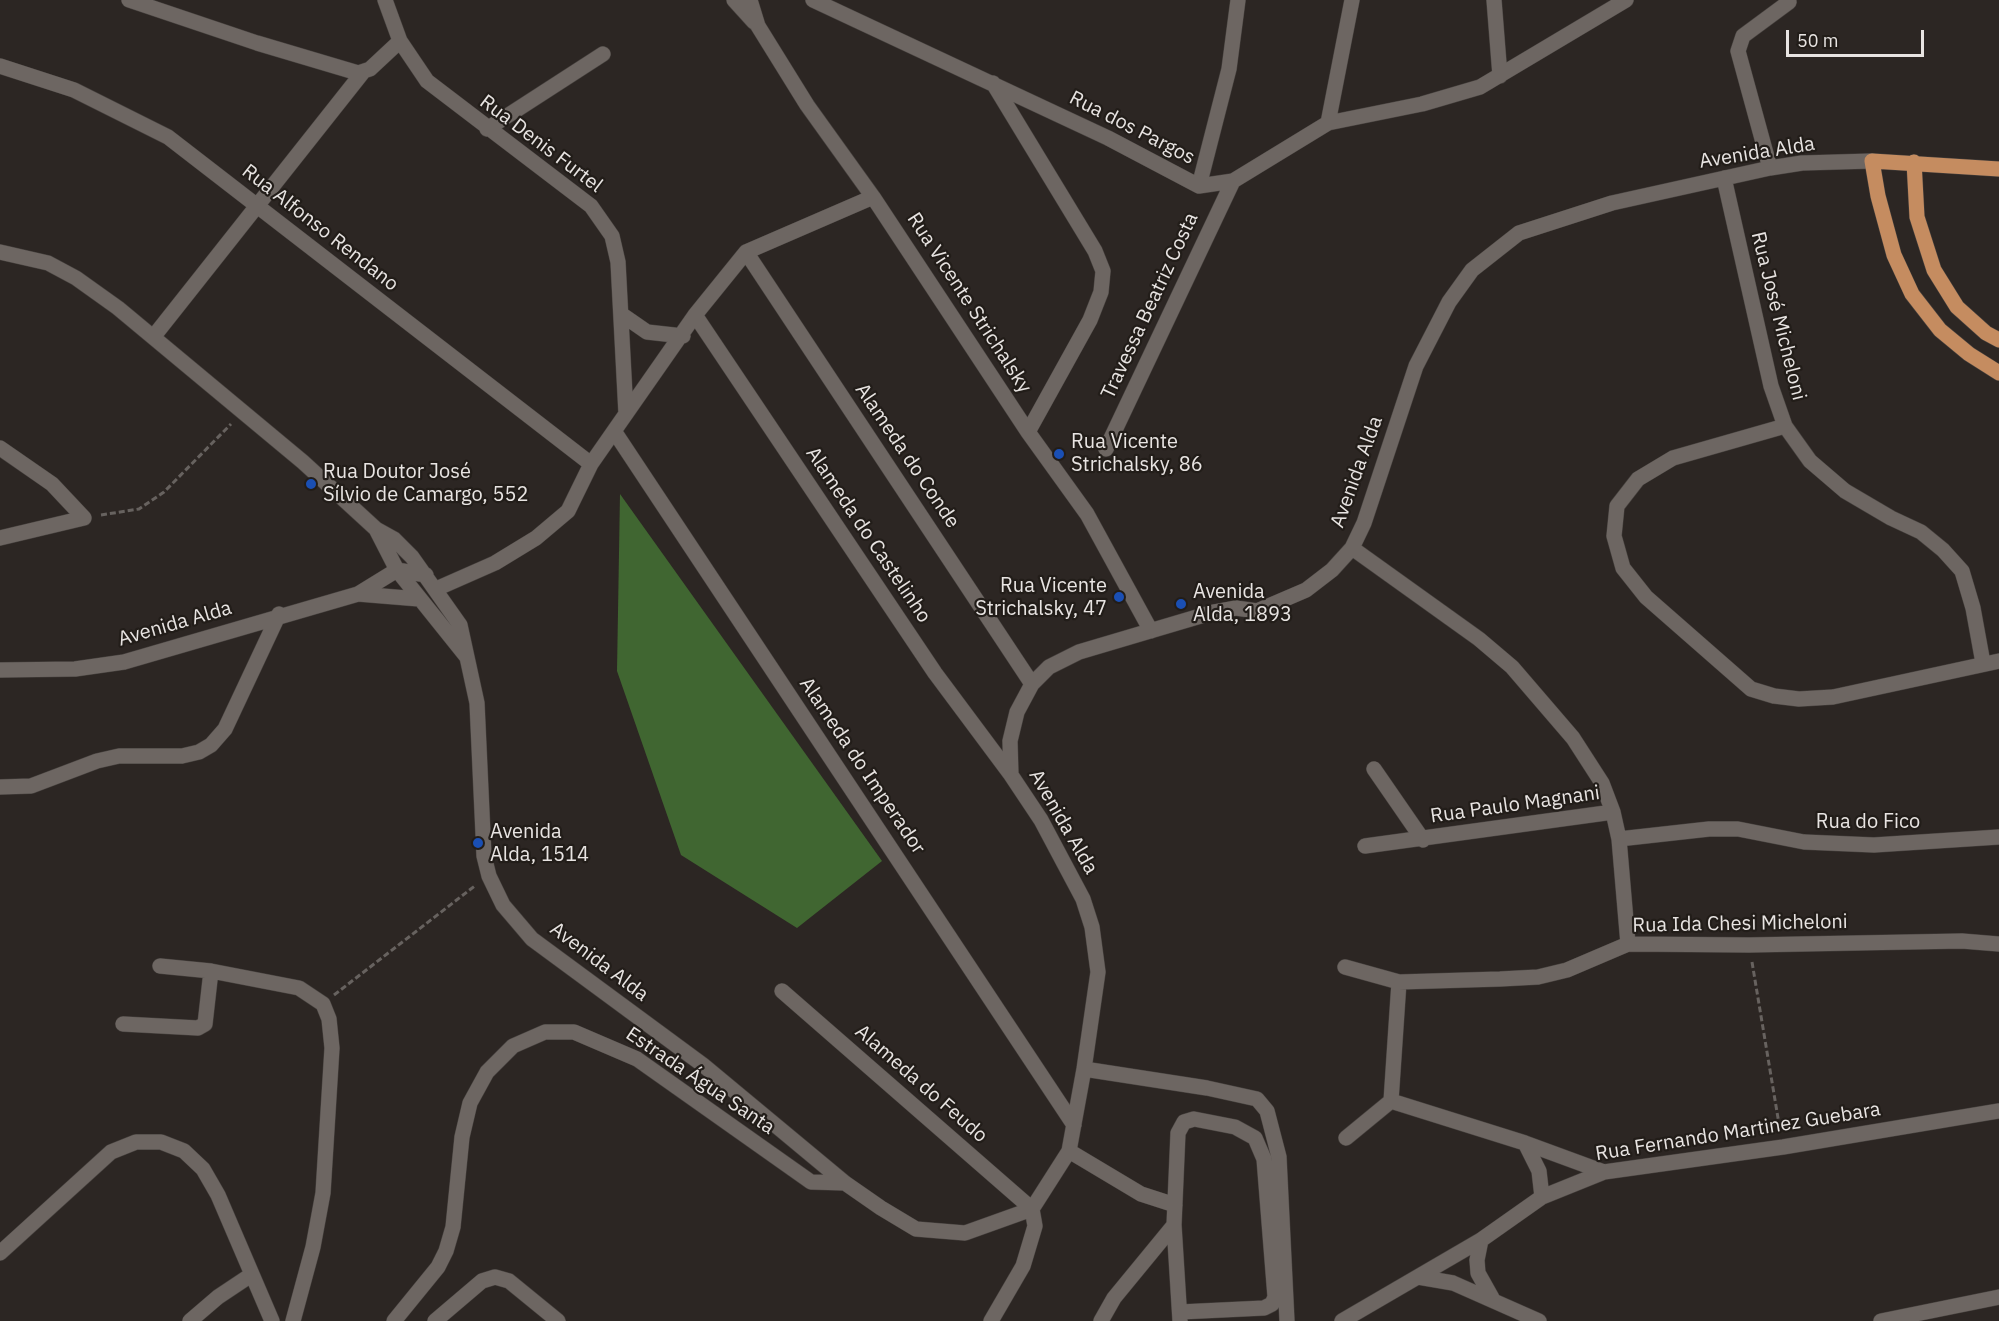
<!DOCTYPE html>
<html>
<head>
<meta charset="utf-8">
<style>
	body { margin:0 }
	#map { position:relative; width:1999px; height:1321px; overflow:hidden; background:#2c2623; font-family:"IBM Plex Sans",sans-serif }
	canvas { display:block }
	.scale { position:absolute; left:1786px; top:30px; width:138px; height:27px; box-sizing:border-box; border:3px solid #e8e4e2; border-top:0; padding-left:8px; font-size:18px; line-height:21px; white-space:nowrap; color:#e8e4e2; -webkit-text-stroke:4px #221d19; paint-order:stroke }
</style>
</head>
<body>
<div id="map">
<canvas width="1999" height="1321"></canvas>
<div class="scale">50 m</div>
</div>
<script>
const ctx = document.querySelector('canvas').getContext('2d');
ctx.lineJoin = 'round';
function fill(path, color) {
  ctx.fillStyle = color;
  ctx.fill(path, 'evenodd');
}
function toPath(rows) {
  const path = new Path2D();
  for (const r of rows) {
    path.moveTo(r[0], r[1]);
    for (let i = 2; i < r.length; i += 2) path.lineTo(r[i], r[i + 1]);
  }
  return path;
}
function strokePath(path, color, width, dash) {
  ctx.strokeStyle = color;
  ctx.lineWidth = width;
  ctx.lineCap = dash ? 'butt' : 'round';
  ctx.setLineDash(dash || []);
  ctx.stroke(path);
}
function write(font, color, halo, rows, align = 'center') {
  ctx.font = font + ' "IBM Plex Sans",sans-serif';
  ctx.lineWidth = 4.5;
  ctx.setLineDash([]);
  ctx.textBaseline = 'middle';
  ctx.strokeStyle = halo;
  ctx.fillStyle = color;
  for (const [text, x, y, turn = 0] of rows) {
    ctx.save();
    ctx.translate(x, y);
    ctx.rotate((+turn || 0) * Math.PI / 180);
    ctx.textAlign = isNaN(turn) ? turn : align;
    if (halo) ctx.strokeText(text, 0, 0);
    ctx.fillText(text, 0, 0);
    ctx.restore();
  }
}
fill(toPath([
	[620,494,882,861,797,928,681,855,617,671]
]), '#406631');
const minor = toPath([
	[129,0,257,43,358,73,370,69,400,41],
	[385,0,400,41,427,81,591,206,612,236,618,262,626,414],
	[734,0,754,22],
	[750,0,758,26,807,105,873,197,1028,432,1087,514,1151,631],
	[813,0,1108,138,1199,186,1233,181,1328,123,1422,104,1480,87,1626,0],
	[1494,0,1500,76],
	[0,66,74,90,168,137,591,464],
	[993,83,1095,251,1103,271,1101,292,1090,320,1028,432],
	[1328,123,1352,0],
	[487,129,603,54],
	[1770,168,1738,51,1743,36,1789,2],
	[1724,178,1771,386,1785,426,1810,461,1845,491,1891,518,1921,532,1943,550,1962,571,1973,608,1983,663],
	[1199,186,1229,69,1238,0],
	[0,252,48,263,76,278,118,308,303,462,376,529,394,539,412,557,460,625,477,703,484,856,489,876,503,905,532,939,703,1065,845,1183,881,1208,916,1229,965,1233,1032,1209,1069,1151,1084,1069,1098,972,1092,927,1083,899,1041,820,1011,775,1010,741,1017,712,1032,684,1049,667,1079,652,1214,612,1236,608,1257,611,1306,590,1332,570,1352,548,1364,523,1416,366,1449,302,1472,270,1519,233,1612,203,1770,168,1802,163,1872,161],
	[746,252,1032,684],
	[621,314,647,332,683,336],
	[695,315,935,673,1011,775],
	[154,336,363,72],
	[1785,426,1673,458,1638,479,1617,506,1614,536,1623,568,1646,597,1751,689,1774,696,1799,699,1833,697,1999,661],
	[614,431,1074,1125],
	[0,448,52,484,84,518],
	[1106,449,1233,181],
	[376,529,397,570,466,656],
	[0,538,84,518],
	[1352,548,1479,639,1512,667,1573,738,1602,783,1613,812,1619,839,1628,944],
	[436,589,495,563,536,538,568,511,591,464,614,431,695,315,746,252,873,197],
	[358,594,419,599],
	[0,670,75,669,124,662,358,594,397,570,426,575],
	[1374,769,1423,840],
	[0,787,31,786,97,761,119,756,182,756,199,752,211,745,225,729,279,614],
	[1619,839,1709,829,1738,829,1804,842,1874,845,1999,837],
	[1365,846,1613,812],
	[160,966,211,971,299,988,323,1004,329,1019,332,1048,323,1193,313,1247,293,1321],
	[1345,967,1399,982,1500,979,1538,977,1567,970,1628,944,1749,945,1962,941,1999,944],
	[782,991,1032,1209,1035,1226,1023,1266,991,1321],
	[123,1024,198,1028,205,1024,211,971],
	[1084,1069,1207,1088,1257,1099,1267,1111,1279,1157,1287,1321],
	[1391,1101,1525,1143,1604,1172],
	[1346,1138,1391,1101,1399,982],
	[1525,1143,1539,1171,1542,1197],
	[1069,1151,1141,1194,1175,1205],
	[1481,1240,1477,1260,1478,1273,1492,1298],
	[0,1253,111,1152,136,1142,161,1142,184,1151,203,1169,218,1195,272,1321],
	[1418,1277,1453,1283,1539,1321],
	[1180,1312,1264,1308,1272,1304,1275,1297,1264,1159,1255,1138,1235,1127,1194,1119,1184,1122,1178,1133,1174,1225,1180,1321],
	[190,1321,218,1297,251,1275],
	[394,1321,438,1267,446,1251,453,1227,462,1137,470,1103,487,1072,513,1046,545,1032,574,1032,637,1059,811,1182,845,1183],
	[435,1321,482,1281,495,1277,509,1281,558,1321],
	[1101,1321,1114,1298,1174,1225],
	[1342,1321,1481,1240,1542,1197,1604,1172,1783,1147,1999,1111],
	[1881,1321,1999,1297]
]);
const major = toPath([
	[1914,162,1917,217,1934,270,1957,307,1986,333,1999,340],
	[1999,169,1872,161,1878,196,1894,255,1912,294,1940,330,1969,354,1999,373]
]);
strokePath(minor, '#47423f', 16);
strokePath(major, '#47423f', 16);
strokePath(toPath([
	[101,515,139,509,164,492,231,424],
	[1752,962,1780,1130],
	[334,995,476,885]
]), '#67625f', 3, [6, 3]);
strokePath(minor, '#6d6662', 15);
strokePath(major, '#c58c60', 15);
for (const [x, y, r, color] of [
	[1059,454,6,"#1a4fb4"],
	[311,484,6,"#1a4fb4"],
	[1119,597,6,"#1a4fb4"],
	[1181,604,6,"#1a4fb4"],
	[478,843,6,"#1a4fb4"]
]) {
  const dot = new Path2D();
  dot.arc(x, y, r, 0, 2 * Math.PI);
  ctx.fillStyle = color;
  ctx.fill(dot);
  strokePath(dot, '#221d19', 2);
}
write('20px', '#e8e4e2', '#221d19', [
	["Rua dos Pargos",1132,128,27],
	["Rua Denis Furtel",541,144,37],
	["Avenida Alda",1757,153,-9],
	["Rua Alfonso Rendano",320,228,38],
	["Rua Vicente Strichalsky",969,303,57],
	["Travessa Beatriz Costa",1150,306,-65],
	["Rua José Micheloni",1778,316,76],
	["Alameda do Conde",907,456,56],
	["Avenida Alda",1357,472,-70],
	["Alameda do Castelinho",868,535,56],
	["Avenida Alda",175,624,-16],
	["Alameda do Imperador",862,766,56],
	["Rua Paulo Magnani",1515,805,-8],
	["Avenida Alda",1063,822,60],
	["Rua do Fico",1868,822],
	["Rua Ida Chesi Micheloni",1740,924,-1],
	["Avenida Alda",599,962,37],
	["Estrada Água Santa",700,1081,34],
	["Alameda do Feudo",921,1084,41],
	["Rua Fernando Martinez Guebara",1738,1132,-9]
]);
write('20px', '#e8e4e2', '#221d19', [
	["Rua Vicente",1071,442],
	["Strichalsky, 86",1071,465],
	["Rua Doutor José",323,472],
	["Sílvio de Camargo, 552",323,495],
	["Rua Vicente",1107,586,"right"],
	["Strichalsky, 47",1107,609,"right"],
	["Avenida",1193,592],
	["Alda, 1893",1193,615],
	["Avenida",490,832],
	["Alda, 1514",490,855]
], 'left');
</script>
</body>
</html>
